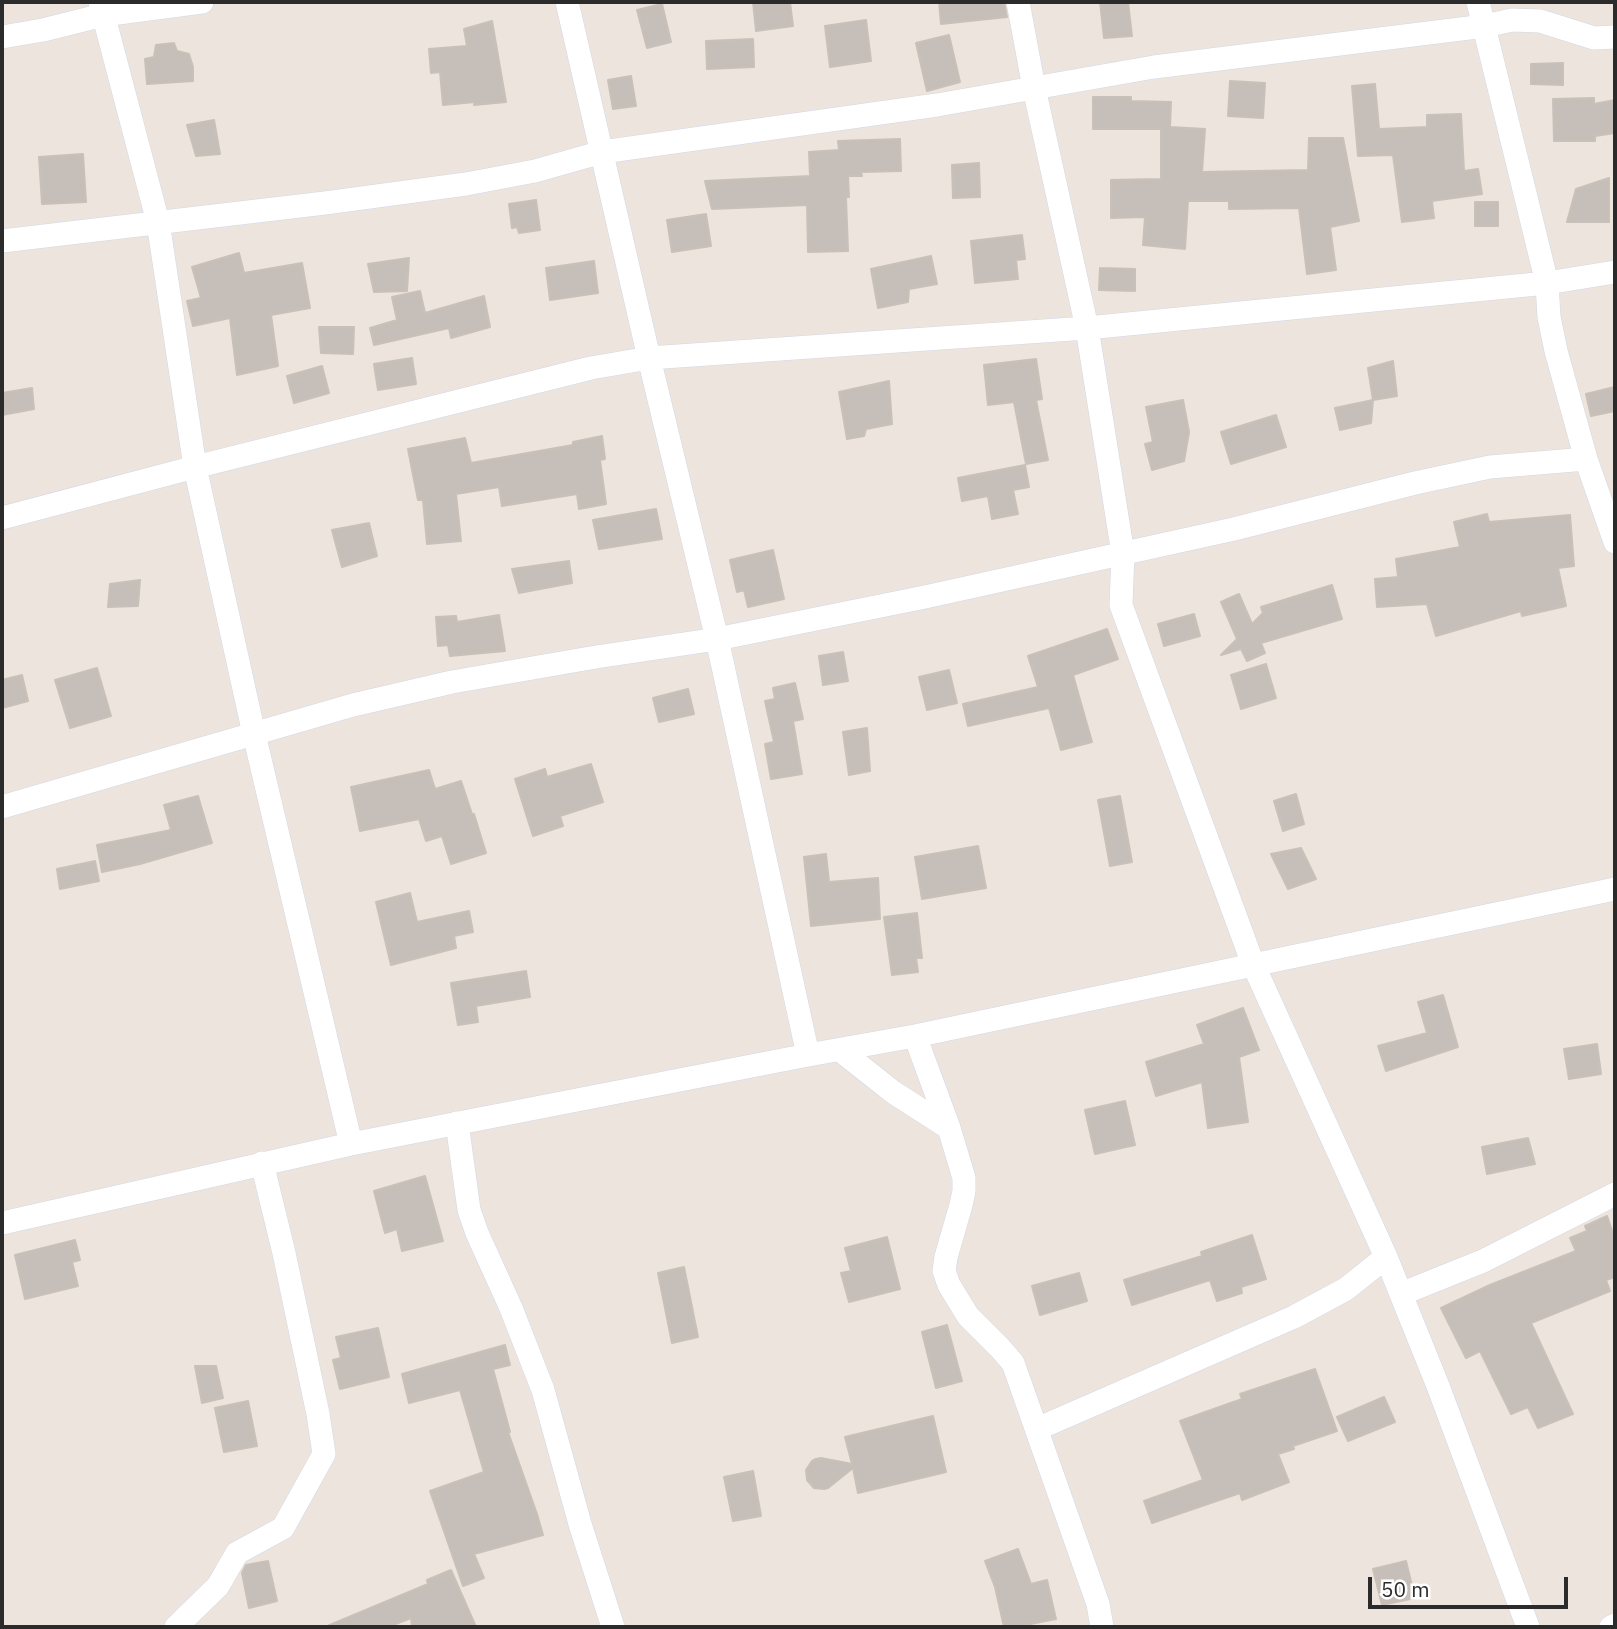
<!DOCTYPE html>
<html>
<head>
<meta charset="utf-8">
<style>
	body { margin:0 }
	#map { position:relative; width:1617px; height:1629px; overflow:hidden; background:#ede4dd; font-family:"IBM Plex Sans",sans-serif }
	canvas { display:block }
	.frame { position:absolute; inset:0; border:4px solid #2b2b2b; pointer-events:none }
	.scale { position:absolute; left:1368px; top:1577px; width:200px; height:32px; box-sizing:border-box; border:4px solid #2b2b2b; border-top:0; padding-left:9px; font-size:21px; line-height:24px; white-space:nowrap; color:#2b2b2b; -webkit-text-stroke:5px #fff; paint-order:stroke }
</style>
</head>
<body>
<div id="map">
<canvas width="1617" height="1629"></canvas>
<div class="frame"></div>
<div class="scale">50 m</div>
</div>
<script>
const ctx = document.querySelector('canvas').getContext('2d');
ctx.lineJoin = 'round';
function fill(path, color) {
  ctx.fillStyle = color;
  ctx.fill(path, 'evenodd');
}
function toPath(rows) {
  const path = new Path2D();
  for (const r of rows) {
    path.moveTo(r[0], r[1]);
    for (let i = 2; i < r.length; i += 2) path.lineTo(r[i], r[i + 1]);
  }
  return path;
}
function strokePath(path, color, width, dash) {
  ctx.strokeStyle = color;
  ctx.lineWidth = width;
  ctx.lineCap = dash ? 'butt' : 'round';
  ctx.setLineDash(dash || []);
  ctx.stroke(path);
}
const building = toPath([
	[753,2,790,2,793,26,756,31,753,2],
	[939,2,1004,2,1007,17,941,24,939,2],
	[1100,2,1128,2,1132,36,1104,38,1100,2],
	[662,4,671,42,647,48,637,10,662,4],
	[866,20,871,61,830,67,825,26,866,20],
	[492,21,506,102,474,105,475,102,443,105,440,72,431,73,429,49,467,46,464,29,492,21],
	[949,35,960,82,927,91,916,43,949,35],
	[753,39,754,67,707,69,706,41,753,39],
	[174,43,177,51,189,54,193,67,193,81,147,84,145,59,154,57,156,45,174,43],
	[1563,63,1563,85,1531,84,1531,64,1563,63],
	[631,76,636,106,613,109,608,80,631,76],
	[1230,81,1265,83,1263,118,1228,116,1230,81],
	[1375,84,1379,129,1427,127,1427,115,1461,114,1464,171,1478,169,1482,194,1432,201,1434,218,1402,222,1393,155,1358,156,1352,86,1375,84],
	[1093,97,1131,97,1131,101,1171,102,1170,127,1205,129,1202,172,1308,170,1309,138,1343,138,1359,221,1330,227,1336,270,1307,274,1299,208,1229,209,1229,201,1188,201,1185,249,1143,245,1145,217,1111,218,1111,180,1161,179,1161,129,1093,129,1093,97],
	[1594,98,1594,104,1615,100,1615,133,1595,136,1595,141,1554,141,1553,99,1594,98],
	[214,120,220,154,196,156,187,125,214,120],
	[900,139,901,171,861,172,862,176,848,176,849,197,846,197,848,251,808,252,807,205,712,209,705,181,810,176,809,152,839,150,838,141,900,139],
	[83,154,86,202,42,204,39,157,83,154],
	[979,163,980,197,953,198,952,165,979,163],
	[1609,178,1609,222,1567,222,1576,189,1609,178],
	[536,200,540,230,519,233,517,227,512,228,509,204,536,200],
	[1475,202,1498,202,1498,226,1475,226,1475,202],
	[706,214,711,246,672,252,667,220,706,214],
	[1022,235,1025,259,1016,260,1018,279,975,283,971,241,1022,235],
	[239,253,244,273,302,263,310,308,271,315,278,366,237,375,230,318,193,326,187,301,201,298,192,267,239,253],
	[931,256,937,284,909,289,908,302,878,308,871,269,931,256],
	[409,258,407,291,374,292,368,264,409,258],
	[594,261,598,293,550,300,546,268,594,261],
	[1100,268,1135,269,1135,291,1099,290,1100,268],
	[420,291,425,313,484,296,490,327,451,338,449,328,374,345,370,328,397,320,392,297,420,291],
	[319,327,354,327,353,354,321,353,319,327],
	[412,358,416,384,378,390,374,364,412,358],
	[1036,359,1042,399,1036,400,1048,460,1026,464,1014,402,988,405,984,365,1036,359],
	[1393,361,1397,396,1373,400,1368,368,1393,361],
	[322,366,329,393,294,403,287,376,322,366],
	[889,381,892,424,866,429,864,436,847,439,839,392,889,381],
	[1615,387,1615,411,1591,416,1586,394,1615,387],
	[32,388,34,409,2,415,2,393,32,388],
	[1183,400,1189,432,1184,461,1152,470,1145,444,1153,442,1146,407,1183,400],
	[1373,400,1371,423,1340,430,1335,408,1373,400],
	[1276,415,1286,447,1231,464,1221,432,1276,415],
	[602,436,605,459,600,460,606,504,579,509,577,494,502,506,499,487,456,494,461,541,427,544,423,500,418,500,408,449,465,438,471,463,573,445,573,442,602,436],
	[1025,465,1029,487,1013,490,1018,514,992,519,988,496,962,501,958,478,1025,465],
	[656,509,662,539,599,549,593,520,656,509],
	[1487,514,1489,522,1570,515,1574,566,1558,568,1566,606,1522,616,1521,611,1436,636,1427,604,1377,607,1375,579,1398,577,1396,559,1460,547,1454,522,1487,514],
	[369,523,377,556,342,567,332,530,369,523],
	[773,550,784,599,748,607,744,590,737,592,730,560,773,550],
	[569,561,572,583,519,593,512,569,569,561],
	[140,580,138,606,108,607,110,584,140,580],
	[1332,585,1342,619,1261,643,1265,653,1247,661,1241,649,1221,655,1237,639,1221,602,1239,594,1252,624,1263,613,1261,607,1332,585],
	[1194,614,1200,636,1164,646,1158,624,1194,614],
	[499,615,505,651,450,656,448,645,438,646,436,617,456,616,457,622,499,615],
	[1107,629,1118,659,1073,675,1092,742,1061,750,1049,708,968,726,963,704,1038,687,1028,656,1107,629],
	[843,652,848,681,823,685,819,656,843,652],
	[1266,664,1276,698,1241,709,1231,675,1266,664],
	[97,668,111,716,70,728,55,680,97,668],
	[949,670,957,703,927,710,919,677,949,670],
	[22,675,28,701,2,708,2,680,22,675],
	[795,683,803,719,793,721,802,774,771,779,765,744,774,742,765,701,775,699,773,688,795,683],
	[688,689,694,714,659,722,653,698,688,689],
	[867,728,870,771,849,775,843,732,867,728],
	[591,764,603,802,560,816,563,826,533,836,515,779,545,769,547,777,591,764],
	[429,770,435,789,461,781,472,814,474,814,486,853,451,864,442,836,426,841,419,819,360,831,351,787,429,770],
	[1296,794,1304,824,1283,831,1274,801,1296,794],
	[198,796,212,843,140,864,102,872,97,845,171,830,164,805,198,796],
	[1120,796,1132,862,1110,866,1098,800,1120,796],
	[978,846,986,888,922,899,915,857,978,846],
	[1301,848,1316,879,1288,889,1271,854,1301,848],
	[826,854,829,882,878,878,880,919,811,926,804,857,826,854],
	[95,861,99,881,60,889,57,869,95,861],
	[410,893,417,922,469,911,473,932,454,936,456,948,391,965,376,902,410,893],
	[917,913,922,958,916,958,918,972,892,975,884,917,917,913],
	[526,971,530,997,476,1006,478,1022,458,1025,451,983,526,971],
	[1443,995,1458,1047,1386,1071,1378,1046,1427,1033,1418,1002,1443,995],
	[1243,1008,1259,1050,1239,1057,1248,1122,1208,1128,1202,1082,1156,1096,1146,1062,1204,1044,1197,1025,1243,1008],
	[1597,1044,1601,1074,1569,1079,1564,1049,1597,1044],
	[1125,1101,1135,1145,1095,1154,1085,1110,1125,1101],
	[1528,1138,1535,1164,1487,1174,1482,1147,1528,1138],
	[425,1176,443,1241,402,1251,397,1229,385,1233,374,1191,425,1176],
	[1607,1216,1615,1239,1615,1277,1606,1280,1610,1291,1531,1323,1573,1414,1538,1428,1528,1407,1511,1414,1480,1351,1466,1358,1441,1308,1490,1285,1576,1251,1570,1238,1587,1231,1585,1226,1607,1216],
	[1252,1235,1266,1279,1241,1287,1242,1293,1217,1301,1210,1280,1132,1305,1124,1280,1202,1256,1201,1252,1252,1235],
	[887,1237,900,1289,849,1302,841,1273,851,1271,845,1248,887,1237],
	[75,1240,80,1260,72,1262,78,1286,25,1299,15,1255,75,1240],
	[684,1267,698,1337,672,1343,658,1273,684,1267],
	[1079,1273,1087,1301,1040,1315,1032,1286,1079,1273],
	[947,1325,962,1381,936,1388,922,1332,947,1325],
	[378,1328,389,1377,340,1389,333,1360,341,1358,336,1337,378,1328],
	[505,1345,510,1365,493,1369,510,1432,508,1432,537,1514,543,1535,474,1554,484,1578,463,1586,430,1491,484,1472,460,1390,409,1403,402,1374,505,1345],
	[195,1366,216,1366,223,1398,202,1403,195,1366],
	[1315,1369,1337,1431,1293,1446,1294,1449,1278,1454,1289,1482,1242,1500,1240,1493,1152,1523,1144,1501,1203,1480,1180,1421,1242,1399,1240,1394,1315,1369],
	[1384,1397,1395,1422,1348,1441,1337,1417,1384,1397],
	[248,1401,257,1446,224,1452,215,1408,248,1401],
	[933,1416,946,1472,858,1493,853,1468,828,1488,824,1489,814,1488,807,1480,806,1470,812,1461,816,1459,821,1458,852,1464,845,1437,933,1416],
	[753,1471,761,1516,733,1521,724,1477,753,1471],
	[1018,1549,1031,1584,1047,1580,1056,1619,1015,1627,1004,1627,995,1587,985,1561,1018,1549],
	[268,1561,277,1601,249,1608,242,1573,246,1565,268,1561],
	[1406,1561,1415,1598,1382,1605,1373,1569,1406,1561],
	[451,1570,476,1627,412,1627,411,1618,388,1627,325,1627,428,1584,427,1580,451,1570]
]);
fill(building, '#c6bfb9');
strokePath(building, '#c9c0b7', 2);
const street = toPath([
	[100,2,158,222,195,467,254,734,351,1144],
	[567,2,649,358,717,639,808,1055],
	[1018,2,1034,88,1087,328,1123,554,1121,605,1253,964,1386,1257,1438,1386,1528,1627],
	[1478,2,1547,283,1549,317,1556,351,1586,459,1615,542],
	[2,37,43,30,103,15,202,2],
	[2,241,325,203,466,184,535,171,602,152,937,105,1154,67,1485,26,1512,20,1540,21,1594,38,1615,37],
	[2,518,195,467,591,368,649,358,1087,328,1547,283,1615,272],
	[2,807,353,705,452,682,596,657,717,639,925,597,1234,529,1415,483,1490,467,1586,459],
	[915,1036,949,1128,964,1178,964,1191,961,1205,946,1257,944,1271,949,1285,968,1316,1000,1348,1013,1363,1098,1604,1102,1627],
	[840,1050,893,1092,949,1128],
	[457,1123,469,1210,477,1233,511,1308,543,1390,580,1524,613,1627],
	[2,1223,351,1144,808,1055,915,1036,1615,889],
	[1401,1294,1483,1261,1615,1194],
	[1037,1429,1294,1317,1346,1289,1386,1257],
	[176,1627,218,1586,237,1553,283,1528,324,1454,318,1414,284,1253,262,1163],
	[1611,1627,1615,1625]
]);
strokePath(street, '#d2d8e4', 24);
strokePath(street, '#fff', 23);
</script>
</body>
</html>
